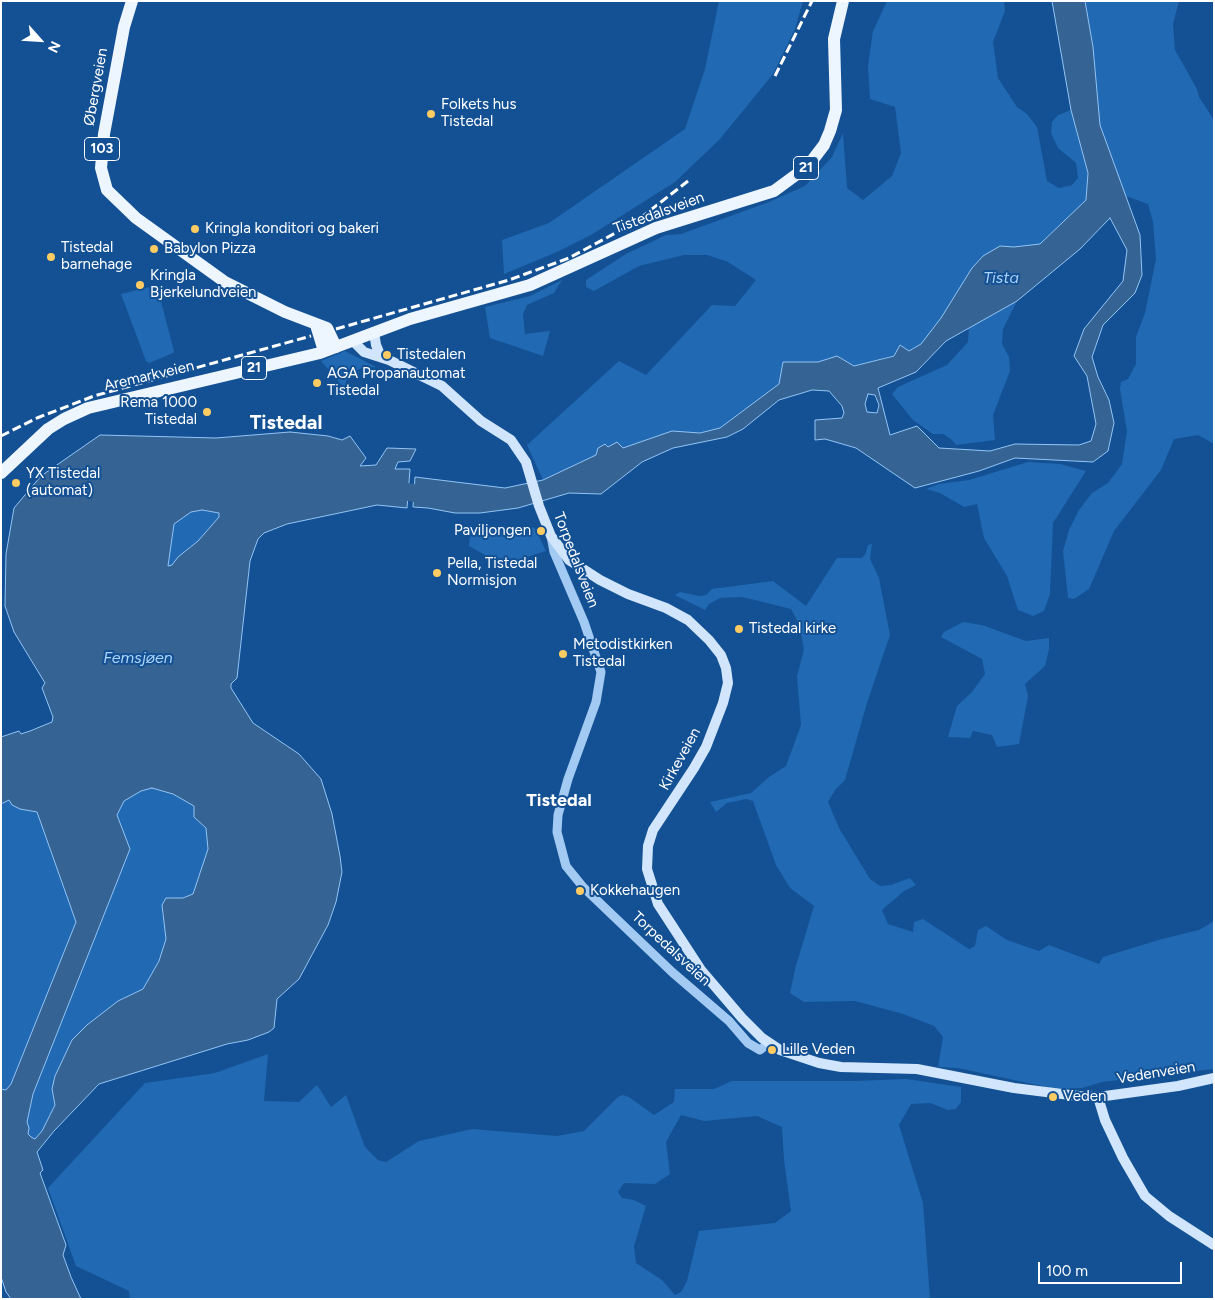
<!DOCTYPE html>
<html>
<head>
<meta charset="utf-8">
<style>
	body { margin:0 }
	#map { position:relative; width:1215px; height:1300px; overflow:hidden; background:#135194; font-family:Figtree,sans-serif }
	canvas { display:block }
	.frame { position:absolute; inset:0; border:2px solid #fff; pointer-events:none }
	.north { position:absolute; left:15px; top:15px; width:50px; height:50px; -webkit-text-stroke:4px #135194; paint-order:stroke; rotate:116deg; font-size:14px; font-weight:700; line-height:20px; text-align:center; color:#fff }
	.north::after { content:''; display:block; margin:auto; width:18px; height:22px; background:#fff; clip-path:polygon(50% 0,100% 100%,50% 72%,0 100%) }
	.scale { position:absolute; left:1038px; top:1262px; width:144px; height:22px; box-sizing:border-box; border:2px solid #fff; border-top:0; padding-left:6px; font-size:15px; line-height:18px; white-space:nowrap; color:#fff; -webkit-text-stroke:4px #135194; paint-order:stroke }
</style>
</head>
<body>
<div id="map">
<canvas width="1215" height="1300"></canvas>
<div class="frame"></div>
<div class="north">N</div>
<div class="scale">100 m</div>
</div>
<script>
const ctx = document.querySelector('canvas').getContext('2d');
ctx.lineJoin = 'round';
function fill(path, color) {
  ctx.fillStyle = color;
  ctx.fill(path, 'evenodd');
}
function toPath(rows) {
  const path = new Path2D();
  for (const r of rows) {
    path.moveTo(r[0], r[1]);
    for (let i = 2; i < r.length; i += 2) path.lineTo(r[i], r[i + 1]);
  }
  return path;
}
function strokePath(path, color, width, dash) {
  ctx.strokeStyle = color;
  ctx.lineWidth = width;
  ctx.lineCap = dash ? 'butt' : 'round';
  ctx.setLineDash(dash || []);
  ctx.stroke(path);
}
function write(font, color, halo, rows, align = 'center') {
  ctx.font = font + ' Figtree,sans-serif';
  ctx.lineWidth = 4;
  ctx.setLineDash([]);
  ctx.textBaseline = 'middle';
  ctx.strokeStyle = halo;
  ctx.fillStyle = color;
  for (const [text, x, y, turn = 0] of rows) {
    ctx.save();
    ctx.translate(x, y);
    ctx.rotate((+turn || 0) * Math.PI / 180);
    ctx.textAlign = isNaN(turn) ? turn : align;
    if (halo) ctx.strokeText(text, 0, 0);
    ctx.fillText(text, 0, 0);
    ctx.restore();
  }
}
fill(toPath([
	[719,1,803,1,795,29,773,74,720,139,675,182,591,235,557,252,504,274,502,240,549,223,685,129,705,69],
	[887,1,1004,1,1005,11,993,42,998,78,1017,107,1027,114,1037,127,1047,181,1059,188,1072,185,1078,178,1076,163,1058,148,1051,133,1052,122,1058,115,1071,110,1088,173,1086,200,1040,244,1014,247,1000,246,921,344,909,351,854,366,837,356,818,362,783,362,779,384,720,428,700,433,672,431,623,448,596,455,543,480,527,445,619,361,646,375,712,305,735,306,756,280,728,262,707,255,684,255,639,266,594,291,586,287,586,280,626,254,666,235,681,234,769,202,805,186,832,157,843,133,847,188,863,200,892,176,901,153,895,107,870,99,868,66,873,31],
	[1085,1,1179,1,1173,24,1175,50,1197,89,1199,97,1214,120,1214,444,1198,435,1174,439,1161,470,1114,531,1089,589,1074,599,1068,598,1063,551,1069,530,1079,510,1092,493,1108,483,1122,464,1127,431,1120,389,1121,382,1128,379,1136,364,1136,337,1145,313,1156,259,1153,222,1148,204,1120,194,1100,125,1093,47],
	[562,280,554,293,527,305,523,314,525,334,550,331,543,356,490,338,485,307,530,296],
	[154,286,157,286,174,351,173,353,149,363,146,361,121,294],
	[1017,301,1003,329,1002,344,1009,357,1010,371,993,415,995,440,956,445,951,439,943,434,933,434,913,420,892,394,898,387,947,365,968,342,969,326,1000,307],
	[345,351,376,367,361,368,352,373,347,379,344,388,321,361],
	[1028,462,1060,464,1086,471,1053,523,1050,594,1044,611,1033,616,1018,610,1007,576,984,538,977,504,964,507,940,493,926,489,939,484,969,480],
	[202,510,220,513,219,517,198,541,178,557,172,565,168,566,174,524,191,512],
	[525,526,535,528,546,551,527,557,522,567,494,560,469,546,470,537,484,528],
	[872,544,870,559,879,578,890,635,867,703,845,780,835,790,828,802,839,828,870,879,880,886,891,885,910,878,916,885,904,891,882,910,888,924,913,932,914,922,923,919,969,949,975,946,978,930,986,926,1007,940,1039,951,1049,945,1099,964,1103,957,1162,939,1199,930,1214,921,1214,1069,1102,1082,1082,1088,1056,1089,958,1068,938,1067,943,1037,934,1026,903,1014,855,1001,804,1002,790,993,795,969,814,906,790,888,776,865,753,801,746,799,727,803,716,812,710,802,751,793,769,777,786,766,801,725,797,676,804,649,799,624,791,609,751,599,741,597,720,598,709,604,705,610,675,595,680,592,699,596,706,595,712,589,773,581,806,606,837,558,861,558,865,555,868,545],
	[963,622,982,625,1026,641,1049,638,1049,649,1045,666,1025,684,1028,696,1019,744,997,747,992,735,973,731,970,738,948,737,957,706,972,692,985,674,982,659,941,637,944,632],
	[152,788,173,794,194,806,194,817,206,828,208,849,193,895,183,898,166,899,162,914,166,922,166,939,159,961,143,989,118,1001,87,1025,72,1040,55,1076,52,1089,55,1104,42,1131,35,1139,31,1137,27,1134,27,1122,33,1094,130,849,117,815,124,801,141,791],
	[9,800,20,809,37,812,76,922,11,1084,6,1090,1,1089,1,804],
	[268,1054,264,1101,299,1102,317,1085,331,1107,346,1095,365,1147,378,1160,386,1162,419,1141,472,1129,557,1136,584,1131,618,1097,623,1095,629,1097,654,1115,674,1102,675,1089,714,1089,732,1081,855,1081,906,1079,961,1087,961,1102,956,1109,948,1110,930,1103,911,1104,899,1125,923,1203,930,1299,130,1299,129,1291,76,1266,48,1188,145,1083,215,1073],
	[681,1115,704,1121,757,1116,782,1127,784,1160,791,1211,775,1223,699,1231,687,1281,681,1292,675,1295,662,1280,636,1263,634,1246,646,1206,634,1200,622,1198,618,1192,624,1183,655,1184,670,1174,666,1142]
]), '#2169b2');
const water = toPath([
	[1052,1,1085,1,1093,47,1100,125,1140,235,1142,275,1135,293,1103,325,1092,357,1098,377,1109,400,1114,423,1108,451,1093,462,1015,458,979,471,915,488,856,448,825,439,815,440,815,420,842,418,844,413,842,406,829,391,812,390,779,400,743,429,727,437,673,448,642,462,601,494,569,493,518,508,480,513,455,513,428,508,413,507,415,477,505,488,543,480,596,455,598,448,605,444,608,447,617,442,623,448,672,431,700,433,720,428,779,384,783,362,818,362,837,356,854,366,894,356,900,345,909,351,921,344,941,318,972,268,983,256,1000,246,1014,247,1040,244,1086,200,1088,173,1071,110,1052,1],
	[1110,218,1127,250,1123,281,1084,329,1074,356,1087,376,1096,424,1091,441,1079,445,1015,444,990,451,939,448,917,426,890,435,878,388,916,372,946,341,1017,301,1080,249,1110,218],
	[868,394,875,395,879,405,877,413,867,412,865,404,868,394],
	[290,432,328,436,342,440,350,436,366,458,360,466,376,465,387,448,416,449,410,461,398,462,395,469,410,469,407,508,377,505,287,524,264,533,258,539,250,561,237,678,231,684,231,688,253,723,299,754,321,779,332,814,340,856,342,872,336,902,328,925,299,979,277,999,274,1028,269,1032,248,1040,227,1044,99,1084,54,1131,37,1152,43,1170,40,1173,66,1245,63,1255,71,1277,81,1299,11,1299,6,1292,1,1277,1,1089,6,1090,11,1084,76,922,37,812,20,809,12,805,9,800,1,804,1,737,19,731,21,734,30,731,52,722,53,717,42,688,45,683,14,632,5,606,6,554,14,508,41,476,100,435,216,438,290,432],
	[202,510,219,513,219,517,198,541,178,557,172,565,168,566,174,524,191,512,202,510],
	[152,788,173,794,194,806,194,817,206,828,208,849,193,894,183,898,166,898,162,905,166,939,159,961,143,989,118,1001,87,1025,72,1040,55,1076,52,1089,55,1105,42,1131,35,1139,31,1137,28,1134,29,1128,27,1122,33,1094,130,849,117,815,124,801,141,791,152,788]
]);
fill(water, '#356394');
strokePath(water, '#93c5f6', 1);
strokePath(toPath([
	[408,492,437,497]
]), '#356394', 18);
strokePath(toPath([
	[551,536,554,552,584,622,601,672,596,702,568,779,558,815,557,832,566,866,583,887,672,972,729,1021,748,1043,760,1050,769,1043]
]), '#a2caf2', 9);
strokePath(toPath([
	[374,332,376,345,381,357],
	[353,341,364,352,389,360,442,386,481,421,511,440,526,462,539,506,551,536,569,560,600,580,628,594,666,608,688,620,709,640,721,655,726,668,728,683,723,703,706,747,694,768,653,830,648,846,647,869,658,904,701,970,742,1018,762,1038,780,1050,819,1063,841,1067,917,1069,1014,1088,1078,1096,1098,1097,1178,1086,1214,1078],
	[1098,1097,1105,1120,1123,1158,1145,1196,1169,1216,1214,1245]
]), '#d1e6fc', 10);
strokePath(toPath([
	[132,1,124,27,104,134,101,168,107,190,136,218,225,282,285,312,327,328,336,347],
	[316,325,324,351],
	[1,473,48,429,64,419,88,408,320,353,410,319,530,285,656,228,774,191,808,166,824,145,830,131,836,110,834,39,843,1]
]), '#edf5ff', 12);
strokePath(toPath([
	[775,76,812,1],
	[336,329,509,280,569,258,634,223,688,181],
	[1,436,37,418,94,396,311,336]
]), '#fff', 3, [9, 4]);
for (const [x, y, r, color] of [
	[431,114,5,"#ffcb63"],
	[195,229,5,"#ffcb63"],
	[154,249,5,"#ffcb63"],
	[51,257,5,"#ffcb63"],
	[140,285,5,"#ffcb63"],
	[387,355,5,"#ffcb63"],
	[317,383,5,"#ffcb63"],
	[207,412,5,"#ffcb63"],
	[16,483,5,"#ffcb63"],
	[541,531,5,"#ffcb63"],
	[437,573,5,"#ffcb63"],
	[739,629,5,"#ffcb63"],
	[563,654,5,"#ffcb63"],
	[580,891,5,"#ffcb63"],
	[772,1050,5,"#ffcb63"],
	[1053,1097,5,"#ffcb63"]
]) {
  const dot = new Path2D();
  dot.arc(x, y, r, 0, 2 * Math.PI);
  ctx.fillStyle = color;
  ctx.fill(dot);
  strokePath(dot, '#135194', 2);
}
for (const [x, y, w] of [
	[102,149,35],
	[806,168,25],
	[254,368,25]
]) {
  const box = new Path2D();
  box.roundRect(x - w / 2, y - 11.5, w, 23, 4);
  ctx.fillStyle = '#135194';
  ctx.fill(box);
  strokePath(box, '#fff', 1);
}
write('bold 14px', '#fff', null, [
	["103",102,149],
	["21",806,168],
	["21",254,368]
]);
write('15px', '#fff', '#135194', [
	["Øbergveien",96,87,-80],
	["Tistedalsveien",659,213,-20],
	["Aremarkveien",149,376,-13],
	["Torpedalsveien",576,560,69],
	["Kirkeveien",680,759,-61],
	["Torpedalsveien",671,949,43],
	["Vedenveien",1156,1073,-9]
]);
write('15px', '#fff', '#135194', [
	["Folkets hus",441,105],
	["Tistedal",441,122],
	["Kringla konditori og bakeri",205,229],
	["Tistedal",61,248],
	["barnehage",61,265],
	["Babylon Pizza",164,249],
	["Kringla",150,276],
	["Bjerkelundveien",150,293],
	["Tistedalen",397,355],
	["AGA Propanautomat",327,374],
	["Tistedal",327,391],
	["Rema 1000",197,403,"right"],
	["Tistedal",197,420,"right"],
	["YX Tistedal",26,474],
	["(automat)",26,491],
	["Paviljongen",531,531,"right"],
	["Pella, Tistedal",447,564],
	["Normisjon",447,581],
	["Tistedal kirke",749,629],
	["Metodistkirken",573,645],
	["Tistedal",573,662],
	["Kokkehaugen",590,891],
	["Lille Veden",782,1050],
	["Veden",1063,1097]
], 'left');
write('italic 16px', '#aed4f9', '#135194', [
	["Tista",1001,278],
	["Femsjøen",138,658]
]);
write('bold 18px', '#fff', '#135194', [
	["Tistedal",559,801]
]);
write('bold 20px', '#fff', '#135194', [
	["Tistedal",286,423]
]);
</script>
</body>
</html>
